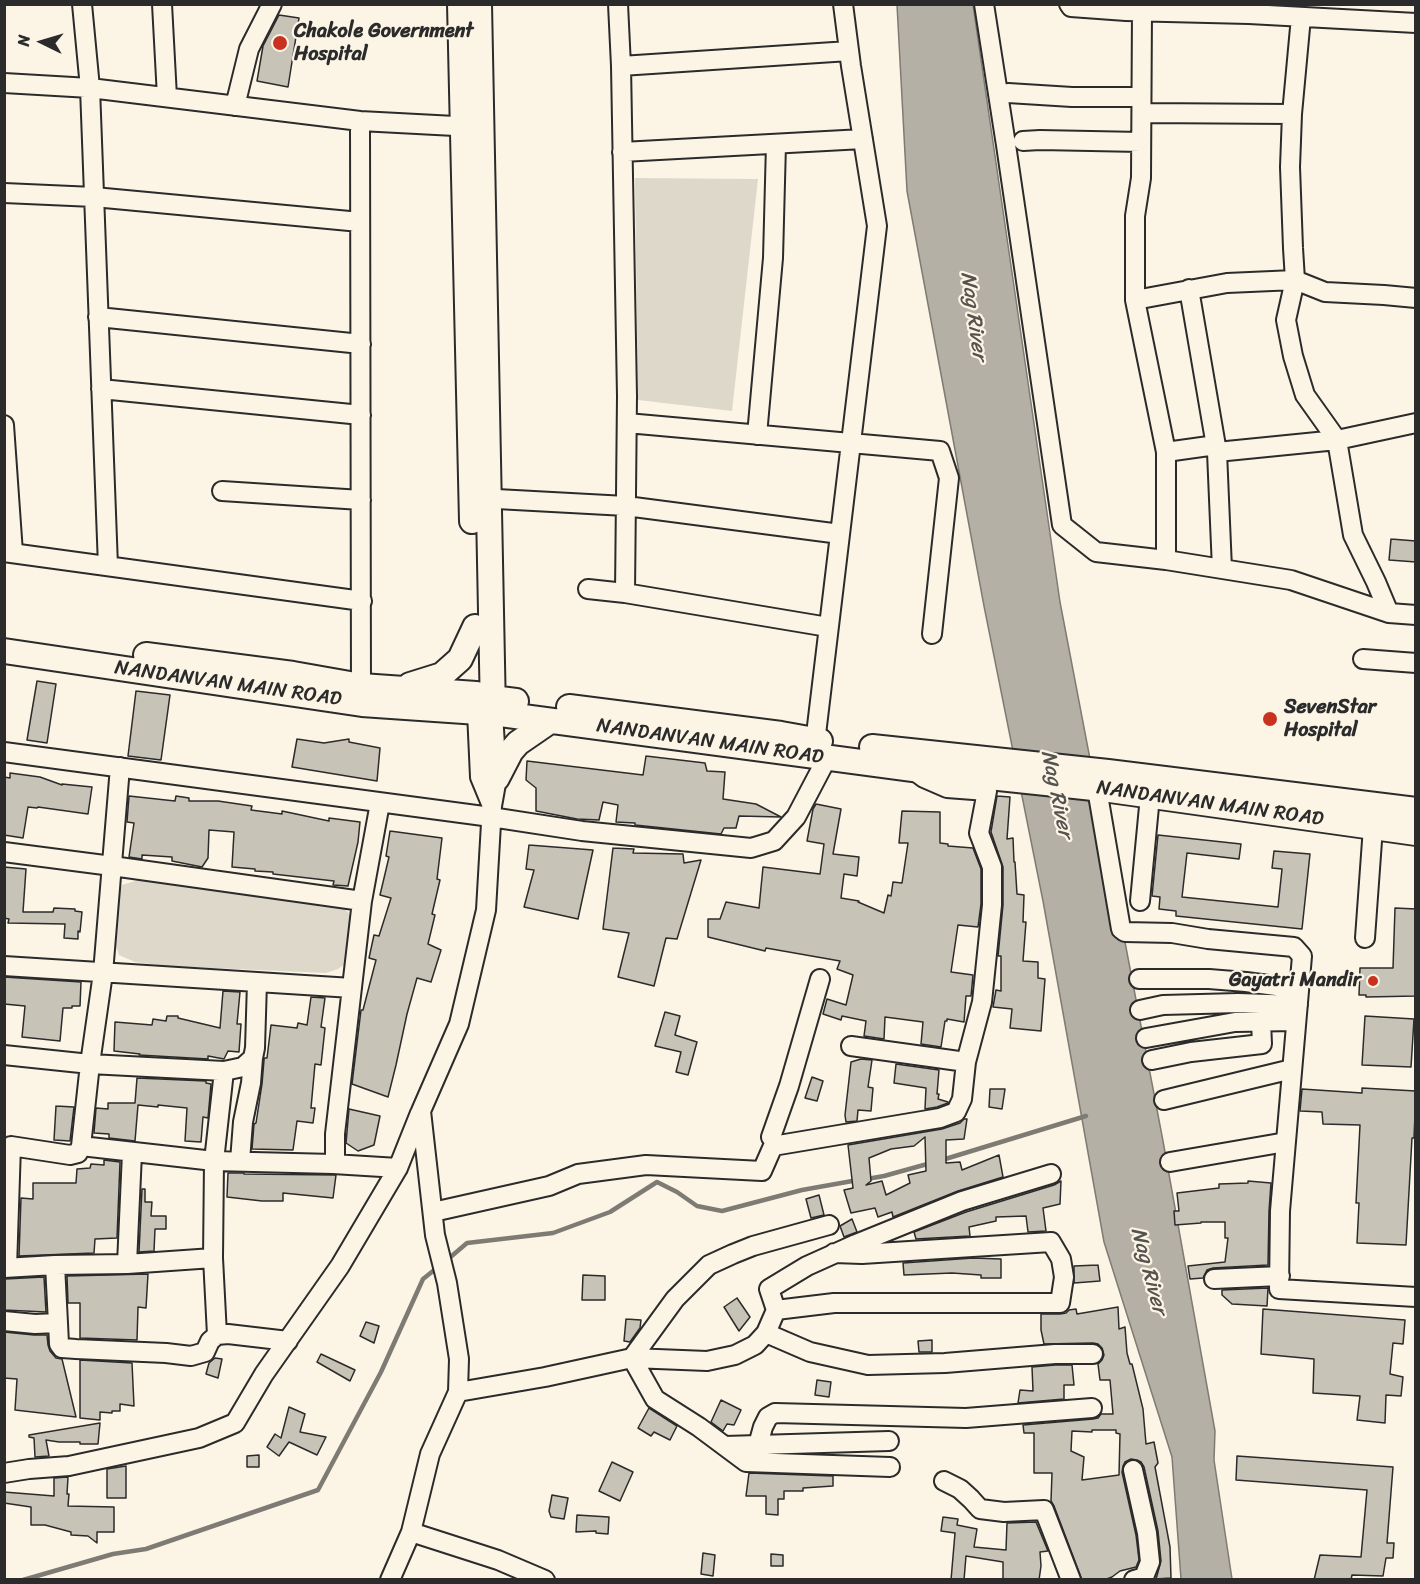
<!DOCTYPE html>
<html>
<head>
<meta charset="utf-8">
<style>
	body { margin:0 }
	#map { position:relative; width:1420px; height:1584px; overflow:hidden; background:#fcf5e5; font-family:Sriracha,sans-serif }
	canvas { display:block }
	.frame { position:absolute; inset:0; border:6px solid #2b2b2b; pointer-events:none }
	.north { position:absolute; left:12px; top:12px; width:60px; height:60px; -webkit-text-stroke:4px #fcf5e5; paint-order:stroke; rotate:275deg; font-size:16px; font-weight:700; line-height:24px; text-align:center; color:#2b2b2b }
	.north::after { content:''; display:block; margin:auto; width:21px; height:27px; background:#2b2b2b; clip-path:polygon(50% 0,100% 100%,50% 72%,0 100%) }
</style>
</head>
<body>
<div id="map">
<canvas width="1420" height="1584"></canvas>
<div class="frame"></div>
<div class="north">N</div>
</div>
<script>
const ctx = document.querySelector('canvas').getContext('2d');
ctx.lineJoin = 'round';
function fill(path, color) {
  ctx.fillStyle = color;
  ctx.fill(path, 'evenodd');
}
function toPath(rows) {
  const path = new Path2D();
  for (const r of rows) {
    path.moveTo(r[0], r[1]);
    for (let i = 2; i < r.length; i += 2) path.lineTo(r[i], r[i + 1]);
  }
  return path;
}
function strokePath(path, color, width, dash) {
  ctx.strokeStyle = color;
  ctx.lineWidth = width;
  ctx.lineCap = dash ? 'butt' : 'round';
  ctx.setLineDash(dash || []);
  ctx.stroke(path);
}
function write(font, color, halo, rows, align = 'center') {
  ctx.font = font + ' Sriracha,sans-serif';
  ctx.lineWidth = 4.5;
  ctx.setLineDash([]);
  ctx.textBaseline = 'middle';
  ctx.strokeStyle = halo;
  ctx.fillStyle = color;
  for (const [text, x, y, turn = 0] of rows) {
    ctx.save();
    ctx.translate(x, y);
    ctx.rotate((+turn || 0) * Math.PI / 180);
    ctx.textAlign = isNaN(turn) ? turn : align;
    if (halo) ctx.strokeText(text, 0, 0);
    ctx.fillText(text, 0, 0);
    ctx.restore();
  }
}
fill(toPath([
	[635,178,758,179,732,411,638,400],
	[142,879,341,907,348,912,351,918,349,956,344,965,338,969,326,973,165,966,135,962,119,955,114,941,116,900,122,885]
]), '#ded8ca');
const water = toPath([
	[897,5,973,5,1060,602,1163,1141,1215,1431,1214,1460,1232,1579,1181,1579,1172,1457,1104,1242,1043,901,984,606,907,191,897,5]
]);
fill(water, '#b4b0a5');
strokePath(water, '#7d7b74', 1.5);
strokePath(toPath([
	[942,1160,1086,1116],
	[867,1179,884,1176,931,1163],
	[447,1260,467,1243,553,1233,610,1212,657,1182,677,1192,697,1206,722,1211,802,1190,858,1180],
	[23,1580,113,1554,146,1549,318,1490,381,1372,423,1279,438,1267]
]), '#7d7b74', 4.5);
const building = toPath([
	[279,15,299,18,288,87,257,81,263,46,279,15],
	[1391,539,1416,541,1416,562,1389,560,1391,539],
	[37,681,56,684,47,743,27,740,37,681],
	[136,691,170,695,161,760,128,756,136,691],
	[297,739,324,743,349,739,349,742,380,748,377,781,292,767,297,739],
	[646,756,705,763,707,771,725,772,723,799,756,804,781,817,739,816,736,828,724,828,721,834,635,825,635,823,616,822,618,805,603,802,599,820,577,819,536,811,536,788,526,780,527,761,643,775,646,756],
	[10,773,40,777,62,785,62,784,92,787,88,814,38,807,37,808,28,807,23,838,4,835,4,777,10,778,10,773],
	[129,796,175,801,176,796,189,798,189,801,218,801,252,806,251,810,282,814,282,811,329,821,329,818,360,822,358,842,348,886,333,885,334,881,273,874,273,872,255,871,255,869,232,867,234,832,209,830,208,858,202,867,172,861,172,857,142,855,142,859,129,857,134,823,127,822,129,796],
	[997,796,1010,797,1007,839,1013,838,1014,862,1015,862,1017,894,1024,895,1023,922,1026,922,1023,961,1038,962,1038,978,1045,979,1041,1031,1010,1028,1012,1009,993,1007,996,990,1001,991,1001,956,998,956,1003,905,1003,867,991,832,997,796],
	[816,804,841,809,833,854,859,857,857,876,844,874,841,898,859,901,858,902,884,913,888,895,891,896,893,882,902,883,908,843,899,843,902,811,940,812,940,843,948,844,948,846,973,848,981,869,981,904,978,927,958,925,951,972,973,975,971,996,966,996,964,1022,947,1019,947,1021,945,1021,941,1047,921,1044,923,1022,885,1017,884,1039,864,1036,866,1021,842,1016,841,1020,823,1014,827,999,846,1005,853,975,837,969,840,961,766,948,765,951,708,937,708,919,720,919,726,902,759,908,763,867,820,874,824,844,807,841,813,809,816,804],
	[390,831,442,838,437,879,440,880,432,914,435,915,428,944,441,950,431,982,417,978,407,1014,396,1065,388,1097,352,1084,361,1010,363,1010,376,960,369,958,374,935,379,936,391,898,380,895,389,857,386,856,390,831],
	[1158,835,1241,844,1239,859,1187,853,1182,897,1278,907,1282,869,1272,868,1274,851,1310,854,1302,929,1176,916,1176,911,1159,909,1160,897,1152,896,1158,835],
	[529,845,593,850,578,919,524,907,534,870,526,869,529,845],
	[613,848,634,849,633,853,683,854,684,863,701,860,677,939,666,938,654,986,618,977,629,933,603,929,613,848],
	[4,867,26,869,23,912,53,912,54,908,75,909,75,911,82,912,80,932,78,931,78,939,64,938,65,924,8,923,9,919,4,918,4,867],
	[1395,908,1416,909,1416,996,1366,997,1366,995,1359,995,1360,968,1393,968,1395,908],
	[4,977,81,982,80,1006,72,1006,72,1008,63,1008,60,1041,22,1037,25,1006,4,1004,4,977],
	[223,991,240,992,237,1024,241,1024,239,1052,228,1051,224,1059,208,1056,208,1059,139,1055,140,1054,114,1051,115,1022,152,1025,153,1019,166,1021,167,1016,178,1016,178,1018,220,1028,223,991],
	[311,997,325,998,321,1027,325,1028,321,1065,315,1064,311,1108,315,1108,313,1123,297,1121,293,1150,252,1149,254,1124,256,1123,262,1084,264,1060,264,1058,267,1058,271,1025,297,1028,298,1023,307,1025,311,997],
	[665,1012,680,1016,675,1035,697,1042,688,1075,676,1072,681,1052,655,1046,665,1012],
	[1365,1016,1414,1019,1411,1067,1362,1065,1365,1016],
	[861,1059,872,1060,868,1087,873,1088,871,1111,858,1110,857,1121,846,1122,845,1115,851,1062,861,1059],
	[896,1064,939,1070,937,1094,939,1094,938,1099,948,1102,948,1103,937,1107,925,1109,926,1088,894,1083,896,1064],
	[812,1077,823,1081,817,1101,805,1098,812,1077],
	[137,1078,206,1081,206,1083,211,1084,208,1118,203,1117,201,1142,185,1141,187,1108,158,1105,158,1107,138,1105,135,1141,109,1138,109,1134,94,1133,96,1108,108,1109,108,1103,135,1103,137,1078],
	[1362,1088,1416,1091,1414,1138,1412,1138,1406,1245,1357,1243,1359,1203,1356,1203,1360,1125,1323,1124,1322,1112,1300,1111,1302,1089,1362,1093,1362,1088],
	[990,1089,1005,1089,1002,1109,989,1107,990,1089],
	[56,1106,74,1107,70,1141,54,1140,56,1106],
	[349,1109,380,1116,374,1145,358,1151,346,1143,349,1109],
	[964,1119,967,1119,964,1139,946,1140,946,1163,960,1162,962,1170,999,1155,1003,1177,958,1191,893,1217,892,1212,878,1217,875,1208,851,1213,844,1190,853,1188,848,1145,942,1129,960,1123,964,1119],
	[925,1137,926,1171,908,1175,910,1183,886,1195,882,1181,866,1185,871,1181,869,1158,891,1149,914,1146,925,1137],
	[104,1160,120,1162,117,1238,95,1239,94,1253,19,1256,21,1198,33,1199,33,1183,76,1183,77,1169,90,1168,91,1164,104,1165,104,1160],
	[228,1173,244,1173,244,1174,336,1175,333,1198,283,1193,283,1201,262,1201,227,1197,228,1173],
	[1061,1181,1060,1204,1043,1208,1046,1231,1028,1232,1026,1216,996,1217,996,1221,969,1227,970,1236,916,1239,914,1232,966,1212,1054,1185,1061,1181],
	[1248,1181,1271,1183,1269,1211,1268,1265,1213,1268,1207,1270,1203,1278,1190,1279,1188,1266,1225,1262,1228,1238,1225,1238,1225,1222,1201,1222,1201,1223,1175,1225,1174,1211,1179,1211,1177,1193,1219,1188,1219,1184,1248,1183,1248,1181],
	[142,1189,145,1189,145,1202,152,1202,151,1216,166,1216,166,1229,155,1229,154,1251,139,1252,142,1189],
	[819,1195,824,1215,811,1218,806,1199,819,1195],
	[852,1219,857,1232,844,1237,840,1226,852,1219],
	[973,1258,1001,1259,1001,1278,981,1278,981,1275,952,1273,904,1275,903,1263,973,1258],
	[1098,1265,1100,1281,1074,1283,1074,1266,1098,1265],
	[148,1274,146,1308,138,1307,137,1340,80,1338,80,1303,68,1303,67,1276,148,1274],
	[583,1275,605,1276,605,1300,582,1300,583,1275],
	[44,1277,46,1312,4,1310,5,1279,44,1277],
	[1268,1288,1267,1306,1232,1304,1222,1295,1222,1290,1268,1288],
	[737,1298,750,1317,739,1331,724,1307,737,1298],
	[1118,1307,1119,1329,1125,1327,1127,1353,1130,1364,1132,1364,1143,1409,1146,1444,1154,1442,1158,1463,1155,1467,1170,1547,1171,1578,1156,1579,1161,1561,1158,1531,1144,1467,1141,1462,1137,1460,1131,1459,1125,1462,1123,1466,1122,1472,1136,1535,1139,1560,1136,1567,1120,1571,1112,1577,1104,1580,1082,1580,1054,1506,1051,1501,1052,1473,1034,1473,1034,1433,1024,1433,1023,1425,1093,1419,1098,1418,1101,1414,1113,1414,1110,1380,1100,1380,1098,1364,1102,1360,1104,1355,1102,1348,1098,1344,1093,1343,1044,1344,1041,1330,1041,1314,1060,1314,1066,1313,1069,1310,1076,1309,1077,1314,1118,1307],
	[1092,1430,1116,1430,1116,1433,1120,1434,1119,1475,1082,1480,1084,1457,1071,1451,1072,1431,1092,1432,1092,1430],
	[1263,1309,1405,1320,1403,1344,1393,1343,1390,1374,1403,1377,1401,1396,1386,1395,1385,1423,1357,1420,1360,1396,1313,1393,1314,1359,1261,1354,1263,1309],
	[626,1319,641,1320,640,1328,630,1342,624,1341,626,1319],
	[366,1322,379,1326,374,1343,360,1336,366,1322],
	[4,1332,34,1335,47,1335,48,1345,50,1351,56,1358,62,1359,76,1417,15,1410,17,1379,4,1378,4,1332],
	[932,1340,932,1352,919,1352,918,1341,932,1340],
	[321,1354,355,1370,350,1381,317,1362,321,1354],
	[215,1358,222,1359,218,1378,206,1374,209,1363,215,1358],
	[80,1360,132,1363,134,1406,120,1404,120,1411,112,1411,112,1413,100,1412,100,1420,80,1418,80,1360],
	[1055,1365,1072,1365,1074,1385,1064,1385,1064,1399,1018,1403,1020,1390,1033,1391,1032,1367,1055,1365],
	[817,1380,831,1382,829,1397,815,1395,817,1380],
	[721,1400,741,1410,734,1425,727,1424,723,1431,711,1422,721,1400],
	[289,1407,305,1414,300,1432,326,1437,317,1455,289,1442,279,1456,267,1447,275,1434,281,1438,289,1407],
	[649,1408,677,1426,670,1440,654,1432,651,1436,638,1428,649,1408],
	[100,1423,98,1444,80,1444,80,1442,59,1442,46,1440,49,1456,35,1457,34,1438,29,1437,29,1435,100,1423],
	[259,1455,259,1467,247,1467,247,1456,259,1455],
	[1237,1456,1393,1467,1387,1543,1394,1543,1393,1558,1386,1558,1383,1576,1352,1575,1351,1580,1314,1580,1320,1555,1361,1557,1367,1490,1236,1480,1237,1456],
	[612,1462,633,1472,620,1501,599,1491,612,1462],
	[126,1466,126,1498,107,1498,107,1469,126,1466],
	[749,1473,833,1476,833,1486,803,1488,803,1491,784,1491,784,1499,778,1499,778,1515,766,1514,766,1496,746,1496,749,1473],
	[68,1477,67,1494,69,1494,68,1506,114,1507,114,1532,97,1532,97,1543,88,1536,71,1535,71,1532,45,1525,31,1525,31,1507,4,1503,4,1492,54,1496,54,1478,68,1477],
	[552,1495,568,1498,564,1519,551,1517,549,1511,552,1495],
	[577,1515,609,1517,608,1534,596,1533,596,1531,576,1532,577,1515],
	[943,1517,958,1519,957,1525,977,1529,974,1547,1006,1550,1007,1523,1036,1522,1048,1551,1040,1552,1041,1566,1039,1580,1003,1580,1003,1562,966,1556,964,1580,951,1580,955,1533,941,1531,943,1517],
	[703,1553,715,1555,713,1576,701,1574,703,1553],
	[771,1554,783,1555,783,1566,771,1566,771,1554]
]);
fill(building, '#c8c3b7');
strokePath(building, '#2b2b2b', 1.5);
const minor = toPath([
	[82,4,90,88,108,566],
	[162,4,167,97],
	[618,4,621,66,627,396,625,593],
	[984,4,1006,145,1062,525,1096,552,1166,560],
	[1069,4,1071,7,1126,11,1249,14,1416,23],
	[1142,11,1141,178,1135,216,1135,300,1227,283,1295,280,1293,248,1290,167,1292,114,1301,17],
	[621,66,849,51],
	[4,83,90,88,360,121,474,127],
	[1008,93,1072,97,1141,97],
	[235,106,249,49,272,4],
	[1142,113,1292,114],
	[360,121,361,686],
	[1023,141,1040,140,1141,142],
	[622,152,863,139],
	[4,193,94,197,360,222],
	[1189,289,1217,452,1337,440,1416,423],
	[1416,298,1384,295,1325,292,1295,280,1286,320,1293,356,1305,395,1337,440,1353,535,1376,582,1389,613,1416,615],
	[1135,300,1166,452,1216,445],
	[98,317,361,344],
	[101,389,361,415],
	[627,423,940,451,949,478,932,634],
	[4,425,13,553],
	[757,435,773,258,776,144],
	[1166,452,1166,560,1291,580,1389,613],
	[1217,452,1222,569],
	[222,491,361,500],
	[478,498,626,506,840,534],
	[4,552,362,601],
	[588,589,625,593,828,627],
	[1363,659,1416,663],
	[477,712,480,777,492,806],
	[814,751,877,226,851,66,843,4],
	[4,752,491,817,582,831,751,848,774,841,796,817,827,758],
	[120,767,103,973,90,1064,81,1146,214,1161,213,1258],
	[1097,789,1121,929,1125,932,1172,933,1208,939,1294,947,1302,956,1280,1211,1279,1289,1416,1297],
	[4,852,112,866,362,901,335,1134,335,1158,333,1164,214,1161,224,1071,90,1064,4,1055],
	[362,901,380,803],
	[1140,901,1150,796],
	[1365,938,1373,827],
	[4,966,352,988],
	[1139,979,1209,979,1246,982,1299,989],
	[1140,1010,1163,1005,1238,1003,1298,1005],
	[1146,1038,1235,1022,1296,1021],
	[851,1046,966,1062,982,1002,992,905,992,867,979,833,987,791,947,788,924,778,916,772],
	[1152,1060,1191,1052,1262,1044,1261,1022],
	[224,1071,243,1067,253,1058,255,1048,257,982],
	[1164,1100,1292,1069],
	[771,1137,789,1086,820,979],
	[240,1161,243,1122,251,1083,253,1058],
	[1170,1162,1286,1142],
	[333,1164,398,1168],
	[433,1212,549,1186,578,1174,646,1165,762,1171,773,1146,940,1118,956,1112,962,1099,966,1062],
	[829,1225,753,1246,733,1254,709,1265,675,1299,632,1358,655,1399,699,1427,746,1462,890,1467],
	[127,1264,132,1153],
	[55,1265,127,1264,213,1258,217,1335],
	[4,1268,55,1265,58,1323],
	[7,1268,11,1146,70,1155,78,1153,81,1146],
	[1214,1279,1280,1276],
	[776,1310,769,1289,807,1266,856,1244,962,1201,1051,1174],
	[4,1321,35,1324,58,1323,59,1344,62,1348,76,1349,166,1353,191,1356,205,1352,210,1341,217,1335,228,1334,288,1341],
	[766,1333,776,1310,834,1303,1060,1303,1064,1277,1061,1259,1051,1242,862,1254,834,1253],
	[458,1392,545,1377,632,1358,707,1361,735,1355,755,1345,766,1333,810,1352,868,1365,945,1363,1055,1354,1093,1354],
	[758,1445,763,1427,768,1417,775,1413,966,1418,1092,1408],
	[725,1446,889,1441],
	[1133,1470,1147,1533,1150,1562,1144,1577,1134,1580],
	[4,1473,29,1469,69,1466,199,1438,235,1423,264,1374,340,1266,398,1168,420,1113],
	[944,1481,960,1489,971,1499,980,1509,1004,1512,1044,1510,1071,1580],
	[411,1532,498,1560,545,1580],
	[390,1580,411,1532,430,1454,458,1392,459,1359,447,1283,435,1235,421,1111,459,1024,486,910,492,806,497,778,493,713]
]);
const major = toPath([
	[460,4,472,521],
	[479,4,493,713],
	[4,651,362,704,493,713,913,769,1103,789,1416,833],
	[146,655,293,674,361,686,476,694,492,698,516,701],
	[410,685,442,675,460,659,475,627],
	[569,707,781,734,820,741],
	[872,747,1108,772,1416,810],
	[497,778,511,751,518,743,550,721]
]);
strokePath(minor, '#2b2b2b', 22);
strokePath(major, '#2b2b2b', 28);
strokePath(minor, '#fcf5e5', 18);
strokePath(major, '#fcf5e5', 24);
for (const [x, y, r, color] of [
	[280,43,8,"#c8321e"],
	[1270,719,8,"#c8321e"],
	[1373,981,6,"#c8321e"]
]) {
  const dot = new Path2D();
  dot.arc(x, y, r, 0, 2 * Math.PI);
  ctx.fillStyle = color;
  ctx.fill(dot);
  strokePath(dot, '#fcf5e5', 2);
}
write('bold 20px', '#2b2b2b', '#fcf5e5', [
	["Chakole Government",294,32],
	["Hospital",294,55],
	["SevenStar",1284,708],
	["Hospital",1284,731],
	["Gayatri Mandir",1361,981,"right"]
], 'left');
write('20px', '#2b2b2b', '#fcf5e5', [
	["NANDANVAN MAIN ROAD",228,684,8],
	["NANDANVAN MAIN ROAD",710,742,8],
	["NANDANVAN MAIN ROAD",1210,804,8]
]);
write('italic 21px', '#545350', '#fcf5e5', [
	["Nag River",973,316,82],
	["Nag River",1056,794,78],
	["Nag River",1148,1271,75]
]);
</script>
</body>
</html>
